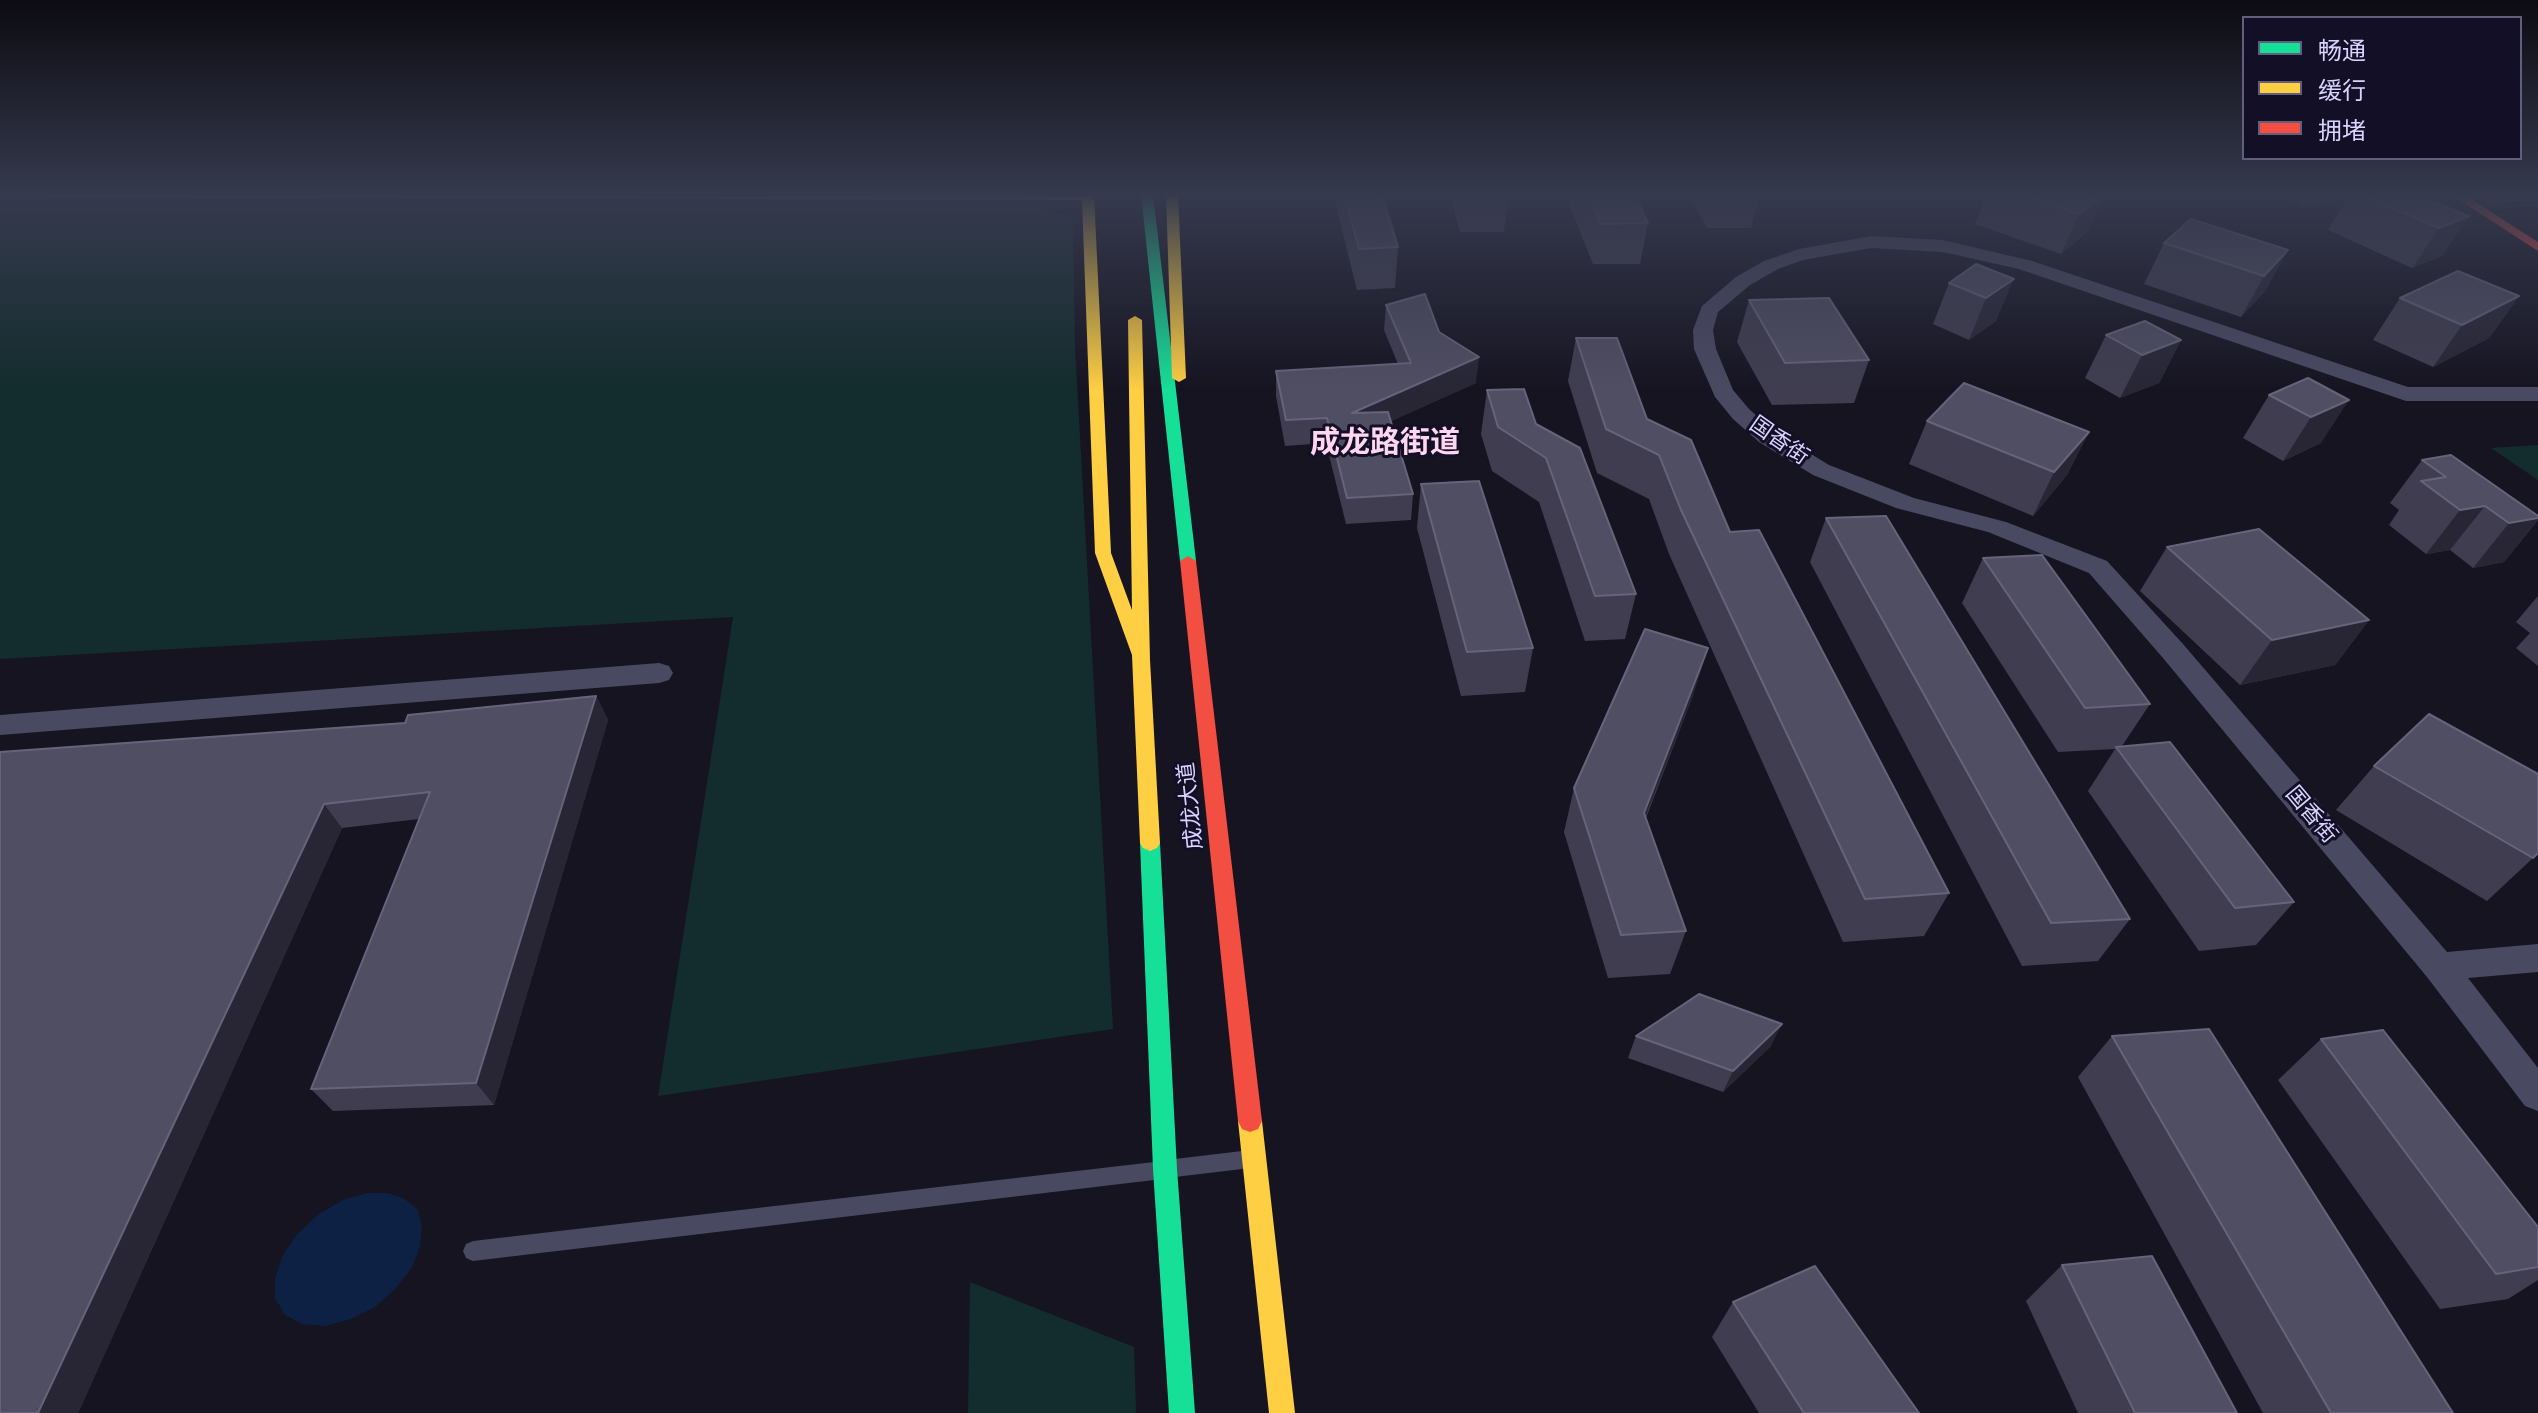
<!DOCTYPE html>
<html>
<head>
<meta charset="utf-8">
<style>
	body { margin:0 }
	#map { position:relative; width:2538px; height:1413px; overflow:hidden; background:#161421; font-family:"Noto Sans","Noto Sans SC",sans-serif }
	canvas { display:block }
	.legend { position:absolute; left:2242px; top:16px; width:280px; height:144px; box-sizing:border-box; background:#130f26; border:2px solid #625e7d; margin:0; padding:10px 14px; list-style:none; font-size:24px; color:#d9d4ff }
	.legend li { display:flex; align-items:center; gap:16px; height:40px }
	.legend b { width:40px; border:2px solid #625e7d }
</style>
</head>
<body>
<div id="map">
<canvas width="2538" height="1413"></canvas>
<ul class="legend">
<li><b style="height:10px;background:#16e098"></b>畅通</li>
<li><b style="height:10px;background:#ffcf43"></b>缓行</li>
<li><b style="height:10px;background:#f24e42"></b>拥堵</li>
</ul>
</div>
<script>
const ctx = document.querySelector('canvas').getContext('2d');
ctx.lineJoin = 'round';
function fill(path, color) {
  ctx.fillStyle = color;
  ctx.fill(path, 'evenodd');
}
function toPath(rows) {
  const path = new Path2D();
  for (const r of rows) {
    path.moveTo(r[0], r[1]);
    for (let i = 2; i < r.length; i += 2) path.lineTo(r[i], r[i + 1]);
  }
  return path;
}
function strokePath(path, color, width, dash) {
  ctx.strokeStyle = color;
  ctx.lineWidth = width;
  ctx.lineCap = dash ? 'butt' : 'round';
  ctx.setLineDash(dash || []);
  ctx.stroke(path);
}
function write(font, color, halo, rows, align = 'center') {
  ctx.font = font + ' "Noto Sans","Noto Sans SC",sans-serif';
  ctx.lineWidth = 6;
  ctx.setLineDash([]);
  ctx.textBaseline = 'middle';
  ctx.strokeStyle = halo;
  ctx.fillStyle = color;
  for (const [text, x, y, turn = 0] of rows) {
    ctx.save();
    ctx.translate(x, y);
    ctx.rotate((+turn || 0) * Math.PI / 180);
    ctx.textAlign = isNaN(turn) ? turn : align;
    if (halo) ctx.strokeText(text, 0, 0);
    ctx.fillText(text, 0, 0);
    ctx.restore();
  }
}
fill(toPath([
	[1036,207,1073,219,1075,347,1113,1029,658,1096,733,617,0,659,0,208],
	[2538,445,2538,480,2491,448],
	[970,1282,1134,1347,1136,1413,968,1413]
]), '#132c2d');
fill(toPath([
	[367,1193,388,1193,405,1199,418,1210,422,1227,420,1247,411,1269,395,1289,375,1307,351,1319,325,1326,302,1324,285,1315,275,1298,275,1278,283,1255,298,1233,319,1214,343,1200]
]), '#0d2144');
fill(toPath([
	[1242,1151,1249,1154,1251,1160,1249,1166,1242,1169,1175,1177,1168,1174,1166,1168,1168,1162,1175,1159,1242,1151],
	[1154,1162,1161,1165,1163,1171,1161,1177,1154,1180,473,1261,466,1258,463,1251,466,1244,473,1241,1154,1162]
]), '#4a4962');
fill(toPath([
	[2493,194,2538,194,2538,201,2487,203,2484,199,2493,194],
	[1871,236,1943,240,2032,261,2408,387,2538,387,2538,401,2406,401,2019,269,1943,252,1871,248,1803,260,1778,269,1750,285,1718,312,1713,330,1716,349,1733,390,1749,409,1775,432,1829,465,1914,498,2006,522,2107,561,2183,644,2447,952,2538,944,2538,972,2468,978,2538,1068,2538,1111,2525,1106,2427,977,2163,658,2089,573,1988,532,1896,508,1813,475,1759,442,1733,419,1715,397,1694,349,1693,330,1702,306,1736,277,1764,261,1799,249,1871,236],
	[659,663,669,666,673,673,669,680,659,683,0,735,0,715,659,663]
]), '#4a4962');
fill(toPath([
	[307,194,726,194,728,196,722,199,312,198,307,194],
	[1141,194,1153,194,1196,561,1188,566,1180,561,1141,194],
	[1150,835,1157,838,1160,843,1177,1169,1195,1413,1169,1413,1153,1169,1140,843,1143,838,1150,835]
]), '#16e098');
fill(toPath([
	[0,194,317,194,318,195,312,198,0,197,0,194],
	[718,194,1094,194,1111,553,1132,610,1128,320,1135,316,1142,320,1150,660,1160,843,1157,848,1150,851,1143,848,1140,843,1132,655,1095,553,1082,200,722,199,718,198,718,194],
	[1166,194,1178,194,1186,378,1179,382,1172,378,1166,194],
	[1250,1110,1258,1113,1262,1121,1295,1413,1269,1413,1238,1121,1242,1113,1250,1110]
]), '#ffcf43');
fill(toPath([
	[2450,194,2463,194,2538,242,2538,251,2450,194],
	[1188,556,1196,561,1262,1121,1258,1129,1250,1132,1242,1129,1238,1121,1180,561,1188,556]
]), '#f24e42');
fill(toPath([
	[1333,194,1382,194,1398,247,1395,288,1357,290],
	[1450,194,1509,194,1504,232,1460,232],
	[1565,194,1634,194,1648,223,1640,264,1593,264],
	[1689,194,1760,194,1751,228,1707,228],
	[1850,194,1906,194,1906,196],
	[1987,194,2105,194,2088,231,2061,254,1975,224],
	[2279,194,2343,194,2339,200,2303,207],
	[2350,194,2414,194,2469,216,2442,256,2412,268,2328,230],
	[2164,243,2288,250,2265,291,2241,317,2144,284],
	[1976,264,1996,321,1969,340,1933,324,1949,283],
	[2519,296,2489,338,2433,367,2373,340,2400,298],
	[1749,300,1869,360,1854,403,1772,405,1737,342],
	[1386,305,1439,332,1476,383,1391,421,1413,494,1411,520,1346,524,1326,443,1285,446,1276,396,1276,371,1398,364,1384,330],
	[2106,335,2181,340,2159,383,2120,398,2085,378],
	[1576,338,1647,419,1730,532,1949,893,1924,936,1843,942,1669,554,1649,499,1597,473,1568,381],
	[2308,378,2321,443,2283,461,2243,438,2269,395],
	[1487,390,1536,424,1636,594,1625,639,1585,641,1539,502,1492,471,1481,434],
	[1927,421,2089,432,2067,475,2033,516,1909,464],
	[2422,460,2538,516,2538,520,2504,562,2473,568,2450,550,2426,554,2389,525,2399,510,2390,503],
	[1421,484,1533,648,1525,692,1461,696,1417,528],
	[1826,518,2130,919,2098,961,2022,966,1810,562],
	[2167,547,2369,620,2335,665,2240,685,2140,591],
	[1983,558,2150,704,2122,746,2294,902,2256,945,2199,951,2088,791,2115,749,2058,752,1962,603],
	[2538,596,2538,666,2516,648,2530,633,2516,622],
	[1694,693,1646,818,1686,931,1670,974,1608,978,1564,832,1574,788],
	[596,696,608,720,494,1105,333,1111,311,1089,419,819,342,828,78,1413,0,1413,0,752,405,723],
	[2374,766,2533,858,2487,901,2336,810],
	[1636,1036,1771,1046,1723,1092,1628,1058],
	[2112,1036,2453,1413,2263,1413,2078,1077],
	[2321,1039,2538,1227,2538,1280,2508,1299,2440,1309,2278,1080],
	[2062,1265,2237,1413,2078,1413,2026,1301],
	[1733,1302,1919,1413,1759,1413,1712,1337]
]), '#403d50');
fill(toPath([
	[2103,194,2105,194,2088,231,2061,254,2079,214],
	[2310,194,2343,194,2339,200,2303,207],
	[2469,216,2442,256,2412,268,2439,228],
	[2288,250,2265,291,2241,317,2264,276],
	[2014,279,1996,321,1969,340,1986,298],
	[2519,296,2489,338,2433,367,2462,325],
	[2181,340,2159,383,2120,398,2142,355],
	[1479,357,1476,383,1351,439,1352,413],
	[2349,400,2321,443,2283,461,2311,417],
	[2089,432,2067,475,2033,516,2054,472],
	[2485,506,2450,550,2426,554,2460,510],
	[2538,518,2538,520,2504,562,2473,568,2509,523],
	[2369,620,2335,665,2240,685,2272,640],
	[1708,648,1694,693,1630,856,1644,813],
	[596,696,608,720,494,1105,476,1083],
	[324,804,342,828,78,1413,38,1413],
	[1782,1024,1771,1046,1723,1092,1733,1071]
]), '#282635');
const building = toPath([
	[1344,194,1382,194,1398,247,1359,249,1344,194],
	[1588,194,1634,194,1648,223,1601,224,1588,194],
	[2018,194,2103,194,2079,214,2018,194],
	[2359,194,2414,194,2469,216,2439,228,2359,194],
	[2191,219,2288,250,2264,276,2164,243,2191,219],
	[1976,264,2014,279,1986,298,1949,283,1976,264],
	[2458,271,2519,296,2462,325,2400,298,2458,271],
	[1425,294,1439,332,1479,357,1352,413,1388,412,1413,494,1347,498,1327,418,1286,420,1276,371,1411,363,1386,305,1425,294],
	[1829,298,1869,360,1785,363,1749,300,1829,298],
	[2145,321,2181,340,2142,355,2106,335,2145,321],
	[1576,338,1617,338,1647,419,1691,440,1730,532,1759,530,1949,893,1865,899,1681,510,1659,455,1606,429,1576,338],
	[2308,378,2349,400,2311,417,2269,395,2308,378],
	[1964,383,2089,432,2054,472,1927,421,1964,383],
	[1524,389,1536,424,1580,448,1636,594,1595,596,1546,458,1498,427,1487,390,1524,389],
	[2451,455,2538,516,2538,518,2509,523,2485,506,2460,510,2421,481,2446,477,2422,460,2451,455],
	[1479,481,1533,648,1467,652,1421,484,1479,481],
	[1886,516,2130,919,2051,923,1826,518,1886,516],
	[2259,529,2369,620,2272,640,2167,547,2259,529],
	[2042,555,2150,704,2085,708,1983,558,2042,555],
	[1645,629,1708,648,1644,813,1686,931,1621,935,1574,788,1645,629],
	[596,696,476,1083,311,1089,430,792,324,804,38,1413,0,1413,0,752,405,723,408,715,596,696],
	[2429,714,2538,774,2538,853,2533,858,2374,766,2429,714],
	[2170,742,2294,902,2235,908,2116,747,2170,742],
	[1699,994,1782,1024,1733,1071,1636,1036,1699,994],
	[2209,1029,2453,1413,2331,1413,2112,1036,2209,1029],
	[2383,1030,2538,1227,2538,1267,2496,1274,2321,1039,2383,1030],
	[2152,1256,2237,1413,2135,1413,2062,1265,2152,1256],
	[1815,1266,1919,1413,1804,1413,1733,1302,1815,1266]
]);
fill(building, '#504e63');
strokePath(building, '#66637b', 2);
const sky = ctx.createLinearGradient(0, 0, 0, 391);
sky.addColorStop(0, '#0c0b12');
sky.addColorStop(0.5, '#363a4e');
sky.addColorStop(1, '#363a4e00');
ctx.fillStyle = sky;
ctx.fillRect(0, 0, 2538, 391);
write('22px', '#d9d4ff', '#130f26', [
	["国香街",1779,441,35],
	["成龙大道",1191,806,-96],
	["国香街",2311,815,50]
]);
write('bold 30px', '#ffd6f0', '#130f26', [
	["成龙路街道",1385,443]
]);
</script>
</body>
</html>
